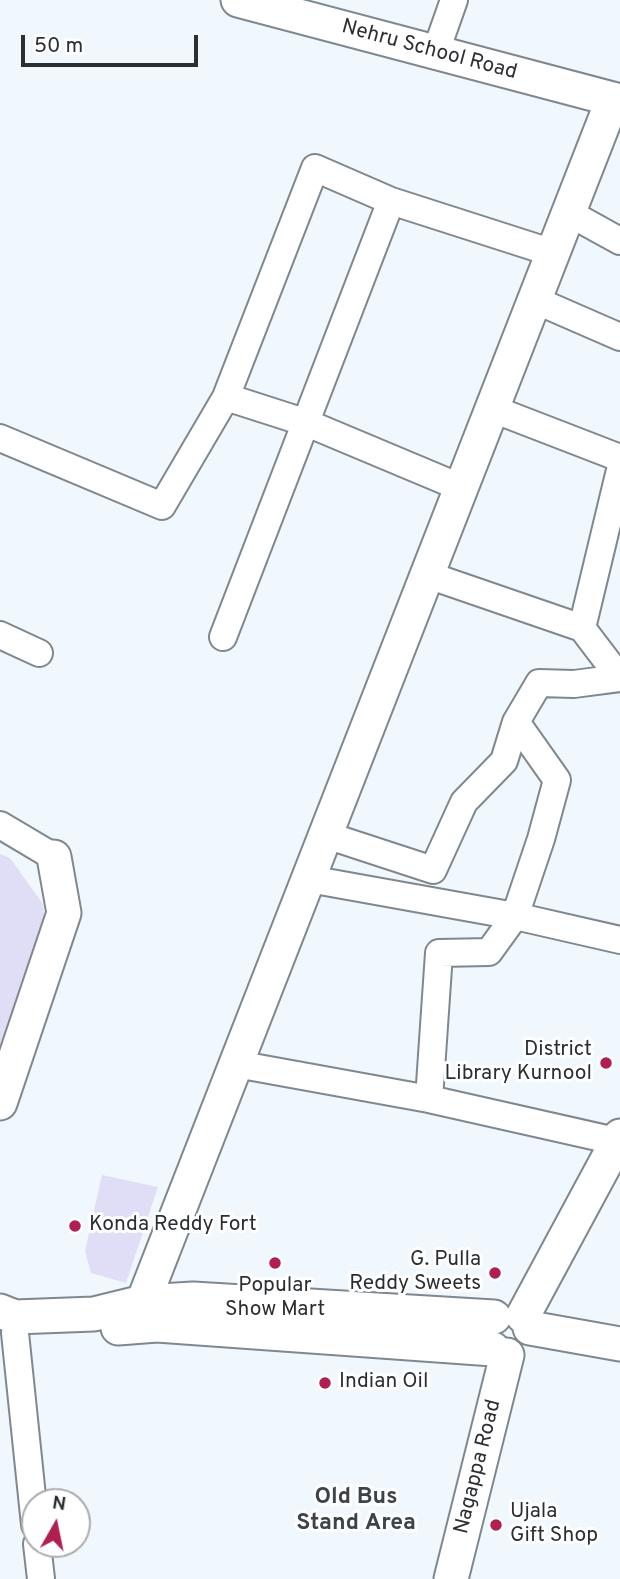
<!DOCTYPE html>
<style>
body{margin:0}
#map{position:relative;width:620px;height:1579px;overflow:hidden;background:#f0f8fe;font-family:Overpass,sans-serif}
canvas{display:block}
.north{position:absolute;left:21px;top:1488px;width:70px;height:70px;box-sizing:border-box;background:#fff;border:2px solid #abacad;border-radius:50%;rotate:9deg;font-size:19px;font-weight:700;line-height:28px;text-align:center;color:#2c2f32}
.north::after{content:'';display:block;margin:auto;width:24px;height:32px;background:#af1f52;clip-path:polygon(50% 0,100% 100%,50% 72%,0 100%)}
.scale{position:absolute;left:21px;top:35px;width:177px;height:32px;box-sizing:border-box;border:4px solid #2c2f32;border-top:0;padding-left:9px;font-size:21px;line-height:24px;white-space:nowrap;color:#2c2f32;-webkit-text-stroke:5px #fff;paint-order:stroke}
</style>
<div id="map">
<canvas width="620" height="1579"></canvas>
<div class="north">N</div>
<div class="scale">50 m</div>
</div>
<script>
const ctx = document.querySelector('canvas').getContext('2d');
ctx.lineJoin = 'round';
function fillPath(path, color) { ctx.fillStyle = color; ctx.fill(path, 'evenodd'); }
const poly = rows => new Path2D(rows.map(r => 'M' + r).join(''));
function stroke(path, color, width, dash) { ctx.strokeStyle = color; ctx.lineWidth = width; ctx.lineCap = dash ? 'butt' : 'round'; ctx.setLineDash(dash || []); ctx.stroke(path); }
function label(font, color, halo, rows, align = 'center') {
  ctx.font = font + ' Overpass,sans-serif'; ctx.lineWidth = 6; ctx.setLineDash([]); ctx.textBaseline = 'middle'; ctx.strokeStyle = halo; ctx.fillStyle = color; for (const [text, x, y, turn = 0] of rows) {
    ctx.save(); ctx.translate(x, y); ctx.rotate((+turn || 0) * Math.PI / 180); ctx.textAlign = isNaN(turn) ? turn : align; if (halo) ctx.strokeText(text, 0, 0); ctx.fillText(text, 0, 0); ctx.restore();
  }
}
const green = poly([
 [0,854,10,858,43,904,45,927,0,1045],
 [102,1175,158,1187,126,1283,91,1273,85,1251]
]);
const minor = poly([
 [435,54,454,0],
 [569,213,620,241],
 [535,300,620,337],
 [226,397,307,423,462,488],
 [493,409,620,458],
 [0,438,162,506,226,397,315,168,391,201,553,253],
 [620,470,582,628,620,678],
 [428,575,582,628],
 [0,635,39,653],
 [223,637,391,201],
 [0,825,54,857],
 [326,835,433,870,464,802,504,761,516,722,539,683,574,684,620,678],
 [309,879,515,916,620,940],
 [236,1064,429,1099,439,953,489,952,515,916,541,839,557,780,516,722],
 [429,1099,620,1142],
 [15,1333,35,1525],
 [37,1544,41,1579]
]);
const tertiary = poly([
 [238,0,620,101],
 [0,1103,64,913,54,857],
 [0,1311,15,1317,94,1314,143,1302,193,1299,494,1317],
 [523,1316,620,1136],
 [140,1326,143,1302,613,99],
 [118,1328,157,1325,493,1349],
 [530,1328,620,1344],
 [451,1579,507,1355]
]);
const markers = [
 [606,1063,7,"#af1f52"],
 [75,1226,7,"#af1f52"],
 [275,1263,7,"#af1f52"],
 [495,1273,7,"#af1f52"],
 [325,1383,7,"#af1f52"],
 [496,1525,7,"#af1f52"]
];
const streetNames = [
 ["Nehru School Road",429,51,15],
 ["Nagappa Road",479,1467,-76]
];
const poiNames = [
 ["District",592,1051,"right"],
 ["Library Kurnool",592,1075,"right"],
 ["Konda Reddy Fort",89,1226],
 ["G. Pulla",481,1261,"right"],
 ["Reddy Sweets",481,1285,"right"],
 ["Popular",275,1287,"center"],
 ["Show Mart",275,1311,"center"],
 ["Indian Oil",339,1383],
 ["Ujala",510,1513],
 ["Gift Shop",510,1537]
];
const neighbourhoodNames = [
 ["Old Bus",356,1498],
 ["Stand Area",356,1524]
];
fillPath(green, '#e0def6');
stroke(minor, '#7f888e', 30);
stroke(tertiary, '#7f888e', 37);
stroke(minor, '#fff', 26);
stroke(tertiary, '#fff', 33);
for (const [x, y, r, color] of markers) { const dot = new Path2D(); dot.arc(x, y, r, 0, 2 * Math.PI); ctx.fillStyle = color; ctx.fill(dot); stroke(dot, '#fff', 2.5); }
label('21px', '#2c2f32', '#fff', streetNames);
label('21px', '#2c2f32', '#fff', poiNames, 'left');
label('bold 23px', '#3c4449', '#fff', neighbourhoodNames);
</script>
